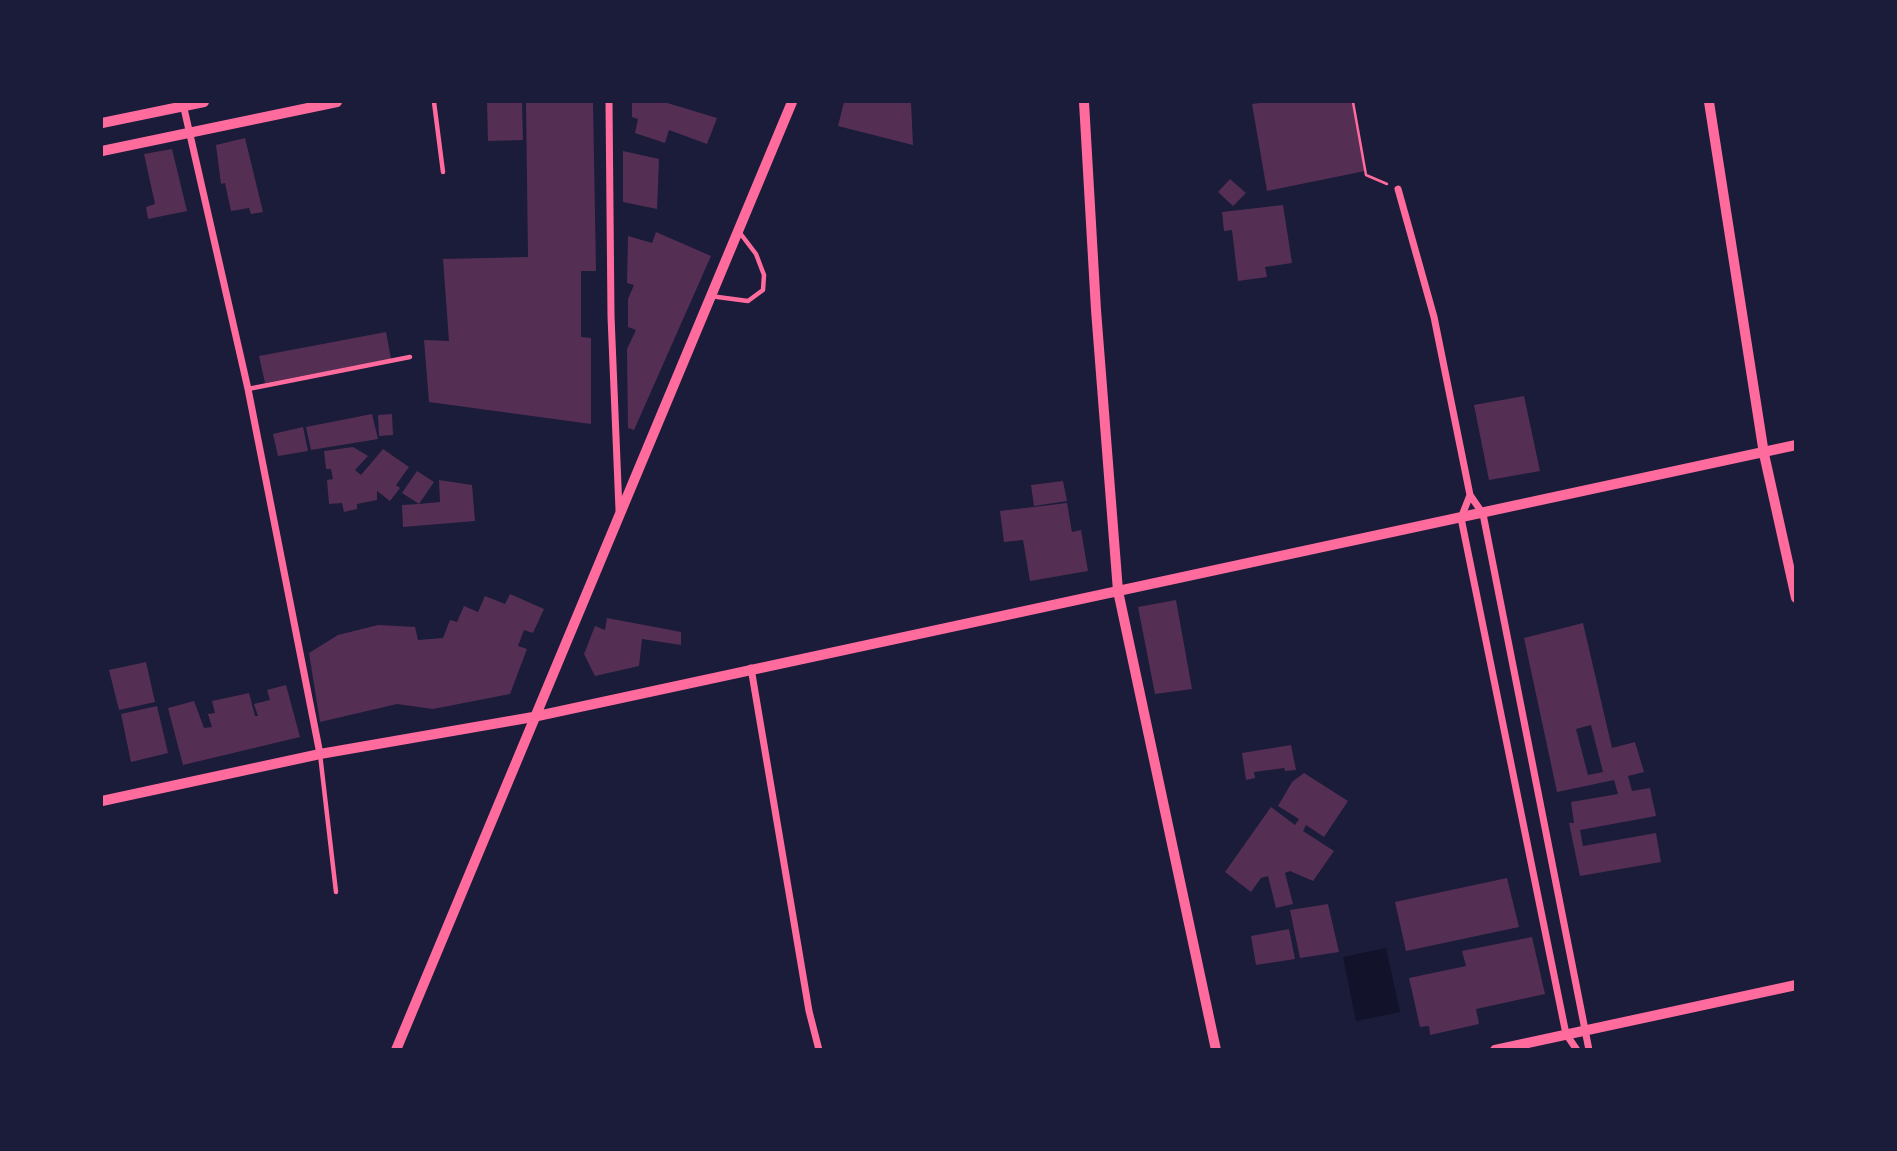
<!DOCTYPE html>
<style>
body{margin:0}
#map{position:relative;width:1897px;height:1151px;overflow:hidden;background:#1b1b3a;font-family:Montserrat,sans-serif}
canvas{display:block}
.frame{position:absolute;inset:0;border:103px solid #1b1b3a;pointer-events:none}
</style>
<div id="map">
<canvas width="1897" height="1151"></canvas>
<div class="frame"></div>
</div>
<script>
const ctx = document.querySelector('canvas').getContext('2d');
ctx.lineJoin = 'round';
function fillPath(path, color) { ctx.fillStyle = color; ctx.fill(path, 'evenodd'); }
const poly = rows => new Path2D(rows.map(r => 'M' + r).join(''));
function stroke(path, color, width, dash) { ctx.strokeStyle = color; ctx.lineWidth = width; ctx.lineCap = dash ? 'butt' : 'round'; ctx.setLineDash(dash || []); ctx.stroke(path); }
const water = poly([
 [1386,948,1400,1012,1356,1021,1343,957]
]);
const building = poly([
 [487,102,522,102,523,140,488,141],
 [526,102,593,102,596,271,581,271,581,337,591,338,591,424,429,402,424,340,449,341,443,259,528,257],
 [632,102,664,102,717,118,707,144,669,130,665,143,635,133,638,119,632,117],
 [844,102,911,102,913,145,838,126],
 [1267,102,1353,102,1365,171,1267,191,1252,104],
 [245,138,263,212,251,214,249,208,231,211,225,183,221,184,216,145],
 [172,149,187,211,148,219,146,207,155,204,144,154],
 [623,151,659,159,657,209,623,202],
 [1230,179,1246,193,1233,206,1218,192],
 [1283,205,1292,263,1265,267,1267,277,1238,281,1232,230,1224,231,1222,212],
 [656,232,711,256,634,430,628,428,627,349,636,330,628,327,628,299,634,285,627,283,628,236,652,243],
 [386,332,391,359,265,383,259,356],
 [1524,396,1540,471,1489,480,1474,405],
 [372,414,378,439,311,450,306,427],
 [392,414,393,435,379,436,378,415],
 [303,427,308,451,278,456,273,434],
 [353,447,368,456,355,470,361,475,383,449,409,467,396,485,400,488,390,501,377,491,377,500,357,504,357,509,344,512,342,503,329,504,327,480,333,479,331,469,326,469,324,451],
 [417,471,434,482,419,504,440,502,439,480,472,485,475,521,403,527,402,505,419,504,402,493],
 [1063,481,1067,501,1034,506,1031,485],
 [1067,503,1072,532,1081,530,1088,571,1030,581,1023,540,1004,542,1000,511],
 [510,594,544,609,533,633,524,630,518,646,527,649,510,694,433,709,397,704,320,722,309,653,338,635,378,625,415,627,418,640,443,638,450,620,457,622,464,606,478,612,485,596,505,604],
 [1176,600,1192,689,1155,694,1138,607],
 [607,618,681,632,681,645,642,639,639,666,595,676,584,654,595,626,605,630],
 [1583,623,1612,748,1635,742,1644,772,1628,776,1632,791,1650,788,1656,816,1580,830,1583,846,1656,833,1661,862,1580,876,1569,823,1574,823,1571,802,1618,794,1614,780,1557,792,1524,638],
 [1591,725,1603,772,1588,775,1576,729],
 [146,662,155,702,119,710,109,670],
 [286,685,300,737,183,765,168,708,194,701,204,728,212,727,208,714,215,713,212,701,249,693,255,716,258,716,254,704,270,700,267,690],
 [157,706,168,753,131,762,121,714],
 [1291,745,1296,770,1285,771,1284,768,1254,772,1255,778,1246,780,1242,753],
 [1304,773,1348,801,1324,837,1306,825,1303,831,1334,851,1313,881,1290,871,1285,873,1293,904,1276,908,1268,876,1261,878,1251,892,1225,872,1271,807,1295,825,1299,819,1278,806,1292,782],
 [1507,878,1519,927,1406,951,1395,902],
 [1328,904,1339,952,1300,958,1290,910],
 [1289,929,1295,959,1256,965,1251,936],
 [1532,937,1545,994,1476,1009,1479,1024,1430,1035,1429,1026,1420,1027,1409,978,1466,966,1462,951]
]);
const path = poly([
 [1353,102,1366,175,1387,184]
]);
const service = poly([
 [434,102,443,172],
 [710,296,748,301,763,290,764,275,756,254,740,233],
 [248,389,410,357],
 [320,754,336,892]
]);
const minor = poly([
 [609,102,611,316,619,510],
 [183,104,248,389,320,754],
 [1398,189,1434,317,1470,495,1483,514,1589,1050],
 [1470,495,1461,518,1566,1034,1577,1050],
 [751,668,809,1011,819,1050]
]);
const tertiary = poly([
 [1709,102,1764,454],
 [102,123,204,102],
 [102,151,337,102],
 [1495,1050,1796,985]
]);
const secondary = poly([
 [1084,102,1096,310,1118,591,1216,1050],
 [1764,454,1796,598],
 [102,801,320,754,533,717,1796,445],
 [396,1050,792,102]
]);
fillPath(water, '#12122b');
fillPath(building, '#542f53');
stroke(path, '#ff6b9d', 2.5);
stroke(service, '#ff6b9d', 4.5);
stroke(minor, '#ff6b9d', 7);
stroke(tertiary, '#ff6b9d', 10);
stroke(secondary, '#ff6b9d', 10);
</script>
